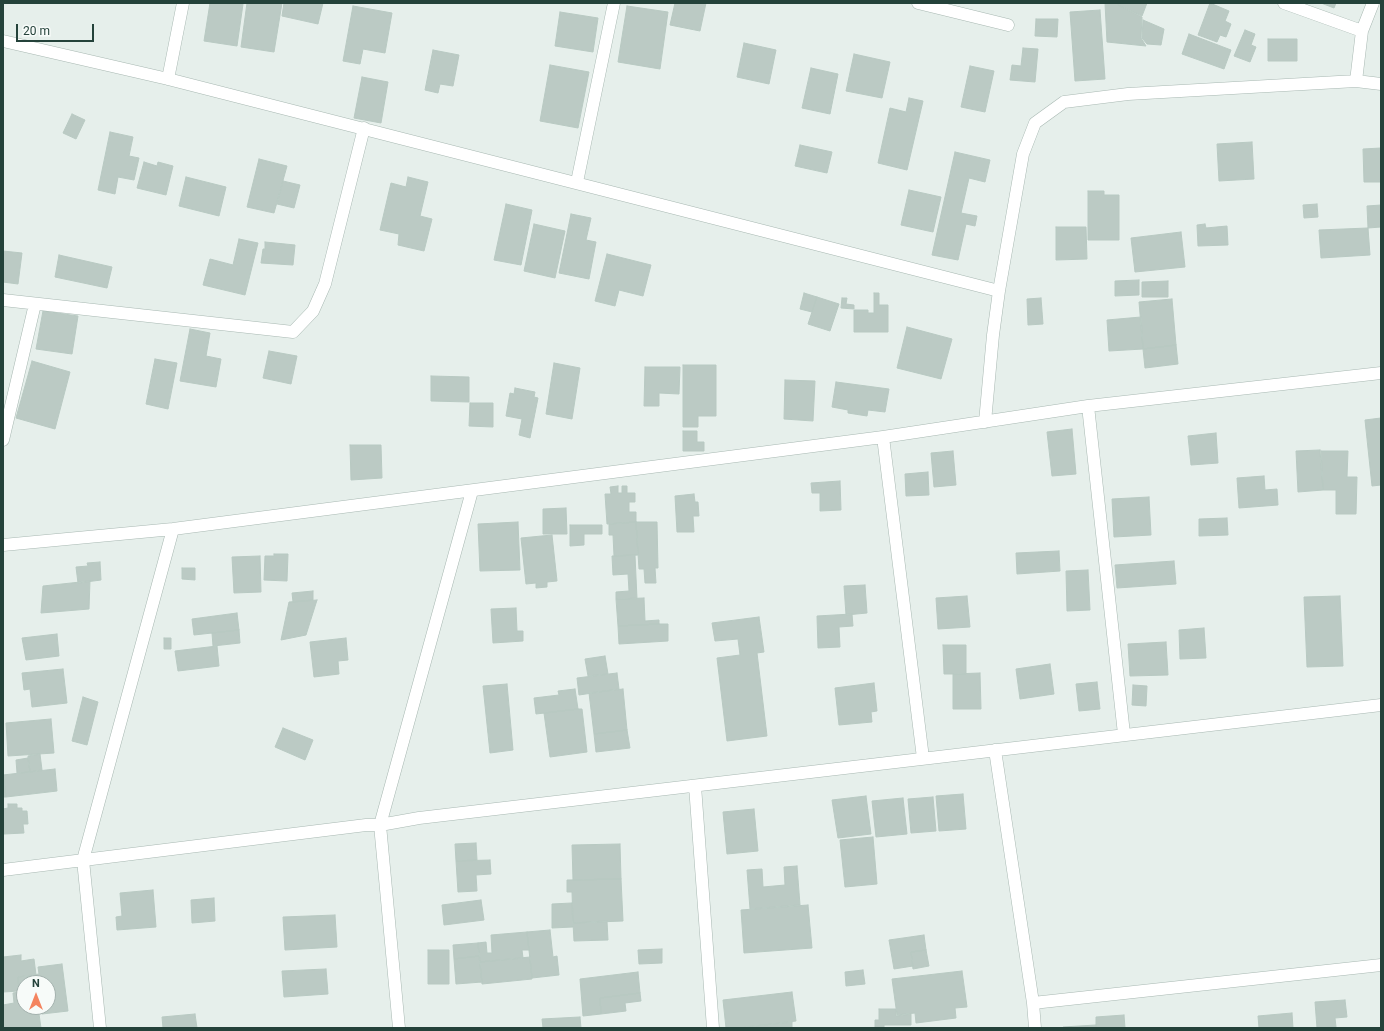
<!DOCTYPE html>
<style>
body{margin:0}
#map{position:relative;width:1384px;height:1031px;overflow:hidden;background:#e6efeb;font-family:Roboto,sans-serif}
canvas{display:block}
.frame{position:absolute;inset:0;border:4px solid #24423a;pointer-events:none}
.north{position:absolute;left:16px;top:975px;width:40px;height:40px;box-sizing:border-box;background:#f7fbf9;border:1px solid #a3b1ad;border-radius:50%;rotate:0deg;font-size:11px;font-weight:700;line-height:16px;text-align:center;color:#24423a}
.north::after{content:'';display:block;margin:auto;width:14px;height:18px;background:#f4845f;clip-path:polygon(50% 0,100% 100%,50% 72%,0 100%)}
.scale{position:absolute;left:16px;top:24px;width:78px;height:18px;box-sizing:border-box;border:2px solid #24423a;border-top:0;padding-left:5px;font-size:12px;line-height:14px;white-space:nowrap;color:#24423a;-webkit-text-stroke:3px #f7fbf9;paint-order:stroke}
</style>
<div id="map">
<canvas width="1384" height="1031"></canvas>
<div class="frame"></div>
<div class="north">N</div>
<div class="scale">20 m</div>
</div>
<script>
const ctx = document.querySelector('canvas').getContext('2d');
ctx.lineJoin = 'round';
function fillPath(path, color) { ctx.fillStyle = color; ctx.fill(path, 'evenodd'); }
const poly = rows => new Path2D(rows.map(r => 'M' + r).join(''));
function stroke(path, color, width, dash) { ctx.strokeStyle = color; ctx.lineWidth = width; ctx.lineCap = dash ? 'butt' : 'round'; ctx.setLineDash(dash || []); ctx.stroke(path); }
const building = poly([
 [210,3,243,4,237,46,204,41,210,3],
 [247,3,282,3,274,52,241,47,247,3],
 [284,3,323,3,318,24,282,16,284,3],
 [675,3,706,3,700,31,670,25,675,3],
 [1105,3,1118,3,1118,5,1142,17,1141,38,1146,46,1107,42,1105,3],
 [1118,3,1147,3,1142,16,1118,5,1118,3],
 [1210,3,1229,11,1225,21,1231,24,1226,37,1220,35,1217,42,1198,35,1210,3],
 [1321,3,1336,3,1334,8,1321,3],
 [353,6,392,13,385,53,363,49,360,64,343,61,353,6],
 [627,6,668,12,660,69,618,62,627,6],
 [1100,10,1105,79,1075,81,1070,12,1100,10],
 [560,12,598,18,593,52,555,46,560,12],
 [1036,19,1058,19,1057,37,1035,36,1036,19],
 [1143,20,1164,29,1161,45,1147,44,1142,38,1143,20],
 [1245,30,1255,34,1251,45,1256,47,1250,62,1234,56,1245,30],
 [1189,34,1231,50,1224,69,1182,54,1189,34],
 [1268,39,1297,39,1297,61,1268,61,1268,39],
 [744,43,776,50,769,84,737,77,744,43],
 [1023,48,1038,49,1035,82,1010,80,1012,65,1021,66,1023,48],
 [433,50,459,55,453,86,440,84,438,93,425,90,433,50],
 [854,54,890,62,882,98,846,91,854,54],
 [550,65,589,72,578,128,540,121,550,65],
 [970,66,994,71,985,112,961,107,970,66],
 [811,68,838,74,830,114,802,108,811,68],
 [362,77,388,82,381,123,354,118,362,77],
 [909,98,923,101,907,170,878,163,890,108,906,112,909,98],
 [72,114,85,120,76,139,63,133,72,114],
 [110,132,133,137,129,156,139,158,134,180,118,177,115,194,98,190,110,132],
 [1252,142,1254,179,1219,181,1217,144,1252,142],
 [800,145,832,152,827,173,795,166,800,145],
 [1381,148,1381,182,1364,182,1363,149,1381,148],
 [955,152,990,160,985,182,969,178,961,213,977,216,975,226,966,224,958,260,932,255,955,152],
 [259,159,287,166,274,213,247,207,259,159],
 [144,162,157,166,158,162,173,166,166,195,137,188,144,162],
 [186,177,226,187,219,216,179,206,186,177],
 [408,177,428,182,420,216,432,219,424,251,398,245,399,234,380,230,391,183,406,187,408,177],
 [283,181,300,185,294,208,277,204,283,181],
 [909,190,941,197,933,232,901,225,909,190],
 [1088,191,1104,191,1104,195,1119,195,1119,240,1088,240,1088,191],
 [506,204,532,210,521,265,494,260,506,204],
 [1317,204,1318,217,1304,218,1303,205,1317,204],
 [1381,205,1381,227,1368,228,1367,206,1381,205],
 [571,214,591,218,586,240,596,242,589,279,559,273,571,214],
 [534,224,565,231,555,278,524,271,534,224],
 [1205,224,1206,228,1227,226,1228,245,1198,246,1197,225,1205,224],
 [1056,227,1086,227,1087,259,1056,260,1056,227],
 [1368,228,1370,255,1321,258,1319,230,1368,228],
 [1181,232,1185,267,1135,272,1131,238,1181,232],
 [239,239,258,243,245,295,203,285,210,259,233,265,239,239],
 [265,242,295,245,293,265,261,263,263,249,265,249,265,242],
 [3,251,22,253,18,284,3,282,3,251],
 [607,254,651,265,643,296,619,290,615,306,595,301,607,254],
 [59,255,112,267,107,288,55,277,59,255],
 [1139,280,1139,295,1115,296,1115,281,1139,280],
 [1168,281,1168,297,1142,297,1142,282,1168,281],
 [804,293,817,297,812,312,800,309,804,293],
 [874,293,879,293,879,305,888,305,888,332,854,332,854,310,868,310,868,313,874,313,874,293],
 [817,297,839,304,830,331,808,324,817,297],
 [842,298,847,298,846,304,854,305,854,309,841,308,842,298],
 [1041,298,1043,324,1028,325,1027,299,1041,298],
 [1172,299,1176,345,1143,349,1139,302,1172,299],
 [43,311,78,316,72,354,36,349,43,311],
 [1141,317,1143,349,1109,351,1107,320,1141,317],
 [907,327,952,339,941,379,897,368,907,327],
 [190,329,210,333,206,356,221,359,216,387,180,381,190,329],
 [1176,345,1178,364,1145,368,1143,349,1176,345],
 [269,351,297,356,291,384,263,378,269,351],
 [155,359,177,363,168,409,146,404,155,359],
 [32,361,70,372,55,429,16,418,32,361],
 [554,363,580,368,572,419,546,414,554,363],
 [683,365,716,365,716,416,698,416,698,427,683,427,683,365],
 [645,367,680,367,679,394,659,393,659,406,644,406,645,367],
 [431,376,469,377,469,402,431,401,431,376],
 [785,380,815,381,813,421,784,419,785,380],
 [836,382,889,389,885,412,868,410,867,416,848,413,848,410,832,407,836,382],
 [515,388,535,392,534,397,538,398,530,438,519,435,522,419,506,416,510,393,514,394,515,388],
 [470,403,493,403,493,427,469,426,470,403],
 [1381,418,1381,485,1372,486,1365,420,1381,418],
 [1072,429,1076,474,1052,476,1047,432,1072,429],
 [683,431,697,431,697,442,704,442,704,451,683,451,683,431],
 [1216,433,1218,463,1191,465,1188,436,1216,433],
 [350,445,381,445,382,478,351,480,350,445],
 [1320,450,1323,490,1298,492,1296,451,1320,450],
 [953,451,956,485,934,487,931,453,953,451],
 [1321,451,1348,451,1347,477,1357,477,1356,514,1336,514,1336,490,1323,490,1321,451],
 [928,472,929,495,906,496,905,474,928,472],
 [1264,476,1265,490,1277,489,1278,505,1239,508,1237,478,1264,476],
 [840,481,841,510,820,511,820,493,812,493,811,483,840,481],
 [618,486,618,493,622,493,622,486,627,486,627,493,635,493,635,502,629,502,629,512,636,512,636,522,607,524,605,494,611,494,610,487,618,486],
 [694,494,695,502,698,502,699,516,693,516,694,532,677,532,675,496,694,494],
 [1149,497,1151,535,1114,537,1112,499,1149,497],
 [566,508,567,534,543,534,543,509,566,508],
 [1227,518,1228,535,1199,536,1199,519,1227,518],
 [518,522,520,570,480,571,478,524,518,522],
 [636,522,657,522,658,568,655,568,656,583,645,583,644,569,639,569,636,522],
 [636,522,638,555,614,556,613,535,609,535,609,524,636,522],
 [570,525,602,525,602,534,584,534,584,545,570,546,570,525],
 [552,535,557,581,547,582,547,587,536,588,536,583,526,584,521,538,552,535],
 [1059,551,1060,571,1017,574,1016,553,1059,551],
 [274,554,288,554,287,581,264,580,265,556,274,556,274,554],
 [635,555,637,599,616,599,616,592,629,591,628,574,613,575,612,556,635,555],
 [260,556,261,592,234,593,232,557,260,556],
 [1174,561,1176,584,1117,588,1115,565,1174,561],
 [100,562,101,580,78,583,76,567,88,566,87,563,100,562],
 [182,568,195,568,195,580,182,579,182,568],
 [1088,570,1090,610,1067,611,1066,571,1088,570],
 [90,581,89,609,41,613,43,586,90,581],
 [865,585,867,613,846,615,844,586,865,585],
 [313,591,313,600,293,602,292,593,313,591],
 [967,596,970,627,938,629,936,598,967,596],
 [1340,596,1343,666,1307,667,1304,597,1340,596],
 [644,598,645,621,659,620,659,624,618,626,616,599,644,598],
 [317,600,306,635,281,640,289,602,317,600],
 [516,608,517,631,523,631,523,641,493,643,491,609,516,608],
 [237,613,239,630,194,635,192,619,237,613],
 [852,614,853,626,839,627,840,647,818,648,817,616,852,614],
 [759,617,764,652,757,653,767,736,727,741,717,658,740,655,738,639,715,641,712,623,759,617],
 [659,624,668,624,668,641,619,644,618,626,659,624],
 [1204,628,1206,658,1180,659,1179,630,1204,628],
 [239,630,240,643,213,646,212,633,239,630],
 [57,634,59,656,26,660,22,638,57,634],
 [164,638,171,638,171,649,164,649,164,638],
 [346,638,348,660,338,661,339,674,314,677,310,642,346,638],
 [1166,642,1168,675,1130,676,1128,644,1166,642],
 [943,645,966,645,966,674,944,674,943,645],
 [217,646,219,666,178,671,175,651,217,646],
 [605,656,608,674,588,676,585,659,605,656],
 [1050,664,1054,694,1020,699,1016,669,1050,664],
 [63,669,67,703,32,707,30,689,24,690,22,673,63,669],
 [617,673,619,689,579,695,577,678,617,673],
 [980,673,981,709,953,709,953,674,980,673],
 [1097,682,1100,709,1079,711,1076,684,1097,682],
 [874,683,877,711,871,712,872,722,839,725,835,688,874,683],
 [507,684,513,750,490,753,483,686,507,684],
 [1133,685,1147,686,1146,706,1132,705,1133,685],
 [575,689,578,709,536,714,534,698,559,695,558,691,575,689],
 [623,689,627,730,594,734,589,693,623,689],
 [83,697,98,702,87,745,72,741,83,697],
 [578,709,582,709,587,752,550,757,544,713,578,709],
 [51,719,54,753,8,756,6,723,51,719],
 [283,728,313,740,305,760,275,747,283,728],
 [627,730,630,748,596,752,594,734,627,730],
 [40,754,42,770,30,772,28,756,40,754],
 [28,758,30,772,17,773,16,760,28,758],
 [55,769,57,791,6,797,3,775,55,769],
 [3,775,6,797,3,797,3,775],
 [963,794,966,829,939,831,936,796,963,794],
 [866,796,871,834,838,838,832,800,866,796],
 [933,797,936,831,911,833,908,799,933,797],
 [903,798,907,834,876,837,872,801,903,798],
 [8,804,17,804,17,808,22,808,22,811,27,811,28,824,23,824,24,833,4,834,3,809,8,808,8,804],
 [754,809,758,851,727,854,723,812,754,809],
 [873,837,877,884,845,887,840,840,873,837],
 [476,843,477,860,456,861,455,844,476,843],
 [620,844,621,879,573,880,572,845,620,844],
 [490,860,491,874,476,875,477,891,458,892,456,861,490,860],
 [797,866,800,905,750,909,747,870,762,869,763,887,785,885,784,867,797,866],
 [621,879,623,921,573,923,572,892,567,892,567,880,621,879],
 [153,890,156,927,117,930,116,917,122,916,120,893,153,890],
 [214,898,215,921,192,923,191,900,214,898],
 [481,900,484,920,444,925,442,905,481,900],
 [572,903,573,927,552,928,552,904,572,903],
 [808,905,812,948,744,953,741,910,808,905],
 [335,915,337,947,285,950,283,917,335,915],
 [607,921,608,940,574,941,573,923,607,921],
 [550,930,553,957,557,956,559,975,532,978,527,932,550,930],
 [527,932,529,950,522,950,523,958,480,962,478,943,486,942,487,953,492,953,491,935,527,932],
 [924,935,926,950,911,952,913,966,894,969,889,940,924,935],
 [478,943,479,956,454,959,453,945,478,943],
 [662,949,662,963,639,964,638,950,662,949],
 [428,950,449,950,449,984,428,984,428,950],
 [926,950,929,966,913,969,911,952,926,950],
 [21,955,21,961,34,959,36,975,18,977,19,991,3,992,3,957,21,955],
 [479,956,482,982,456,984,454,959,479,956],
 [530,957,532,979,482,984,480,962,530,957],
 [62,964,68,1011,42,1014,41,1007,48,1007,48,983,24,983,24,990,19,991,18,977,39,974,38,967,62,964],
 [326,969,328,994,284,997,282,971,326,969],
 [863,970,865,984,846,986,845,972,863,970],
 [962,971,967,1007,955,1008,956,1018,916,1023,915,1013,897,1015,892,979,962,971],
 [638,972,640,993,600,998,601,1014,583,1016,580,979,638,972],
 [24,991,24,1007,38,1007,41,1028,3,1028,3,1005,14,1003,13,993,24,991],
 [792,992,796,1021,740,1028,726,1028,723,1000,792,992],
 [640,993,641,1001,625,1003,626,1011,601,1014,600,998,640,993],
 [1345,1000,1347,1017,1335,1018,1336,1027,1317,1028,1315,1002,1345,1000],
 [879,1009,896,1009,896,1016,911,1014,911,1025,884,1025,884,1028,875,1028,875,1020,879,1020,879,1009],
 [1292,1013,1293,1028,1259,1028,1258,1016,1292,1013],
 [195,1014,197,1028,163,1028,162,1017,195,1014],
 [1124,1015,1125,1028,1096,1028,1096,1017,1124,1015],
 [580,1017,581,1028,543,1028,542,1019,580,1017],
 [792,1022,792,1028,745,1028,745,1027,792,1022],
 [1096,1025,1096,1028,1064,1028,1063,1027,1096,1025]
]);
const minor = poly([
 [918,3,1008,25],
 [1284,3,1362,31,1356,81,1381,84],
 [1362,31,1373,3],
 [3,41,168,79,999,291],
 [168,79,183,3],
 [577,182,614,3],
 [3,300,293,332,313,311,325,284,364,128],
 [1088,406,1124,734],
 [985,422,993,335,999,291,1023,154,1035,123,1064,102,1128,94,1356,81],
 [883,437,923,758],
 [3,440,35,304],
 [3,545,173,529,883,437,1088,406,1381,373],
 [995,750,1033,1003,1035,1028],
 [695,786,713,1028],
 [3,870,366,825,380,825,419,818,1381,705],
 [1033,1003,1381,965],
 [100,1028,83,860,173,529],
 [399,1028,380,825,472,491]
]);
fillPath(building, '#bbcac4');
stroke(building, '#b8c9c2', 1);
stroke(minor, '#a8b8b2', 13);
stroke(minor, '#fff', 12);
</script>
